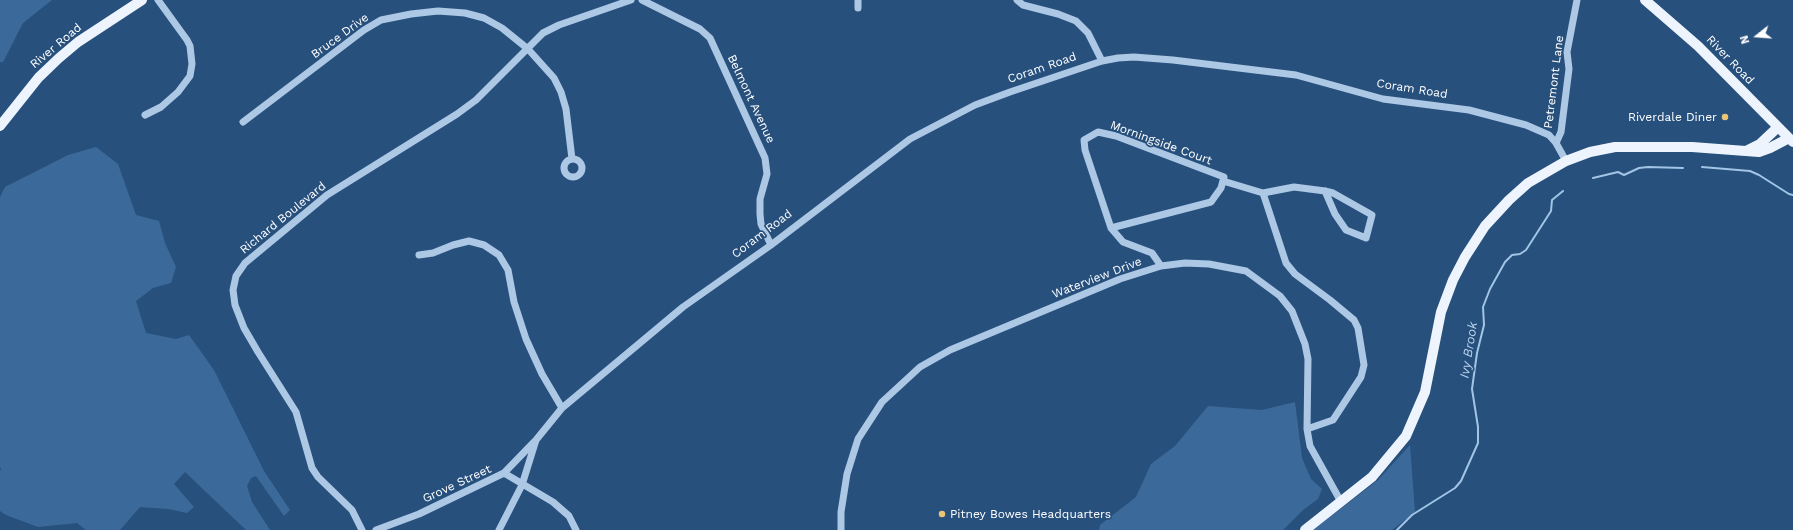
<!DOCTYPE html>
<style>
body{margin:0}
#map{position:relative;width:1793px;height:530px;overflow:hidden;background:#27507d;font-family:"Work Sans",sans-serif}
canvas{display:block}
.north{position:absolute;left:1737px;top:16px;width:40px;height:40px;-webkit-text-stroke:3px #27507d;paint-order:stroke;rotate:253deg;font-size:11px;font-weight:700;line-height:16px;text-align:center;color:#fff}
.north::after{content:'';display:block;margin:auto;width:14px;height:18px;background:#fff;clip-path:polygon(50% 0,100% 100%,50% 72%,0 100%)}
</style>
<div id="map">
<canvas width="1793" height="530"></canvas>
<div class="north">N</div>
</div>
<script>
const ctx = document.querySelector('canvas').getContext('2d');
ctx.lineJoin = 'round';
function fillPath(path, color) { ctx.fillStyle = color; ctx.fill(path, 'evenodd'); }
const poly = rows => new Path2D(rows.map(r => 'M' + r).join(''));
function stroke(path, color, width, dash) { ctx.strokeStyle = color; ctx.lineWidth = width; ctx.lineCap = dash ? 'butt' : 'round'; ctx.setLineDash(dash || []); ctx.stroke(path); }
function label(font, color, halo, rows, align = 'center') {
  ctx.font = font + ' "Work Sans",sans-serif'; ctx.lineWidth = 3.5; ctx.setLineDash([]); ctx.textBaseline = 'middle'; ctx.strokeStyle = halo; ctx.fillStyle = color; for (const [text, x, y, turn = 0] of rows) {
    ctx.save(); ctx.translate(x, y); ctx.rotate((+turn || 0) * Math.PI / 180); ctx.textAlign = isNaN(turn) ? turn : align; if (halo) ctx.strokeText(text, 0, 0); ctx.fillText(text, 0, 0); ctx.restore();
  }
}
const green = poly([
 [0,0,52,0,23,23,3,62,0,62],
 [96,147,118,164,136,215,159,221,165,243,176,267,171,283,153,288,136,301,146,333,176,339,189,335,214,370,264,471,290,510,284,516,256,476,251,478,247,486,252,502,270,530,246,530,185,472,174,484,194,507,187,513,168,509,140,507,120,530,86,530,77,523,38,527,6,515,0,511,0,471,1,469,0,467,0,197,5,187,68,155],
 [1295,402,1302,458,1311,479,1322,489,1318,499,1303,510,1283,530,1099,530,1100,525,1136,497,1151,464,1175,446,1208,406,1262,410],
 [1410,445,1415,512,1392,530,1313,530,1378,480]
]);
const stream = poly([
 [1702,167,1750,171,1759,175,1789,194,1793,195],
 [1593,178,1618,172,1624,175,1639,168,1648,167,1683,168],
 [1397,530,1412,515,1455,488,1461,481,1478,443,1478,427,1472,389,1477,353,1484,325,1483,307,1490,289,1505,262,1512,255,1520,254,1526,250,1551,211,1552,200,1563,191]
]);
const minor = poly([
 [642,0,700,29,710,38,765,158,767,174,760,199,760,214,761,224,771,245],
 [1017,0,1023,5,1058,14,1076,21,1088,33,1102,61],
 [858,8,858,0],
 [145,115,161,107,178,92,190,76,192,64,190,46,187,40,158,0],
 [243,122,364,30,381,20,411,14,438,11,465,13,484,18,502,28,528,49,554,78,561,92,566,109,572,159],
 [1556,143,1561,132,1569,69,1567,52,1577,0],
 '564 168a9 9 0 1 1 18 0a9 9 0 1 1-18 0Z',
 [1223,181,1263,193,1294,187,1325,191],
 [1325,191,1333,193,1372,215,1366,238,1346,230,1335,214,1325,191],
 [1263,193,1286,263,1295,274,1330,300,1354,320,1358,328,1364,365,1361,377,1333,420,1307,429],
 [1111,228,1211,202,1221,188,1224,177,1116,136,1098,132,1084,140,1085,150,1111,228,1123,242,1152,253,1161,266],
 [419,255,433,253,453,245,469,241,484,245,499,255,508,270,514,302,526,339,542,374,562,408],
 [504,473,553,502,569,516,576,530],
 [362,530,352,510,318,477,312,468,296,412,258,352,244,328,235,305,233,290,236,276,245,263,327,195,457,114,476,100,543,33,559,25,631,0],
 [376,530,419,514,504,473,534,442],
 [499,530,522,485,536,440,562,408,683,307,771,245,910,139,975,105,1010,92,1102,61,1118,58,1134,57,1173,60,1296,75,1383,99,1469,110,1526,125,1549,135,1556,143,1566,161],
 [841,530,841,512,847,474,858,439,882,402,920,367,950,350,1120,279,1161,266,1185,263,1209,264,1246,271,1280,296,1292,311,1305,344,1308,359,1307,429,1310,446,1340,500]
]);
const major = poly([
 [1645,0,1698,46,1793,142],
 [0,126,39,77,59,58,78,42,142,0],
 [1746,151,1760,144,1778,127],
 [1305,530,1372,477,1406,436,1425,392,1441,312,1453,280,1465,257,1485,226,1509,200,1528,183,1566,161,1590,152,1615,147,1692,147,1759,152,1770,148,1789,138]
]);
const markers = [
 [1725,117,4,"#ecc573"],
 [942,514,4,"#ecc573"]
];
const streetNames = [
 ["Bruce Drive",340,36,-36],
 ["River Road",56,46,-40],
 ["River Road",1730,60,46],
 ["Coram Road",1042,68,-19],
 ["Petremont Lane",1554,82,-83],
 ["Coram Road",1412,89,9],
 ["Belmont Avenue",751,99,65],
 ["Morningside Court",1161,143,20],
 ["Richard Boulevard",283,218,-39],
 ["Coram Road",762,234,-37],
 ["Waterview Drive",1097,278,-21],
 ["Grove Street",457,484,-25]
];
const poiNames = [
 ["Riverdale Diner",1717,117],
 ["Pitney Bowes Headquarters",950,514,"left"]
];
const waterNames = [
 ["Ivy Brook",1469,350,-81]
];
fillPath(green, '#3b6a9a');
stroke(stream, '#a2c4e5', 2);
stroke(minor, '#adc8e5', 7);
stroke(major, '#edf4fd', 10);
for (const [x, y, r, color] of markers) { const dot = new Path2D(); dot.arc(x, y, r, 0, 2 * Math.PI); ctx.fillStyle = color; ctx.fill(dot); stroke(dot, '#27507d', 1.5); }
label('12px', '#fff', '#27507d', streetNames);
label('12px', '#fff', '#27507d', poiNames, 'right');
label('italic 13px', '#b8d2ec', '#27507d', waterNames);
</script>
